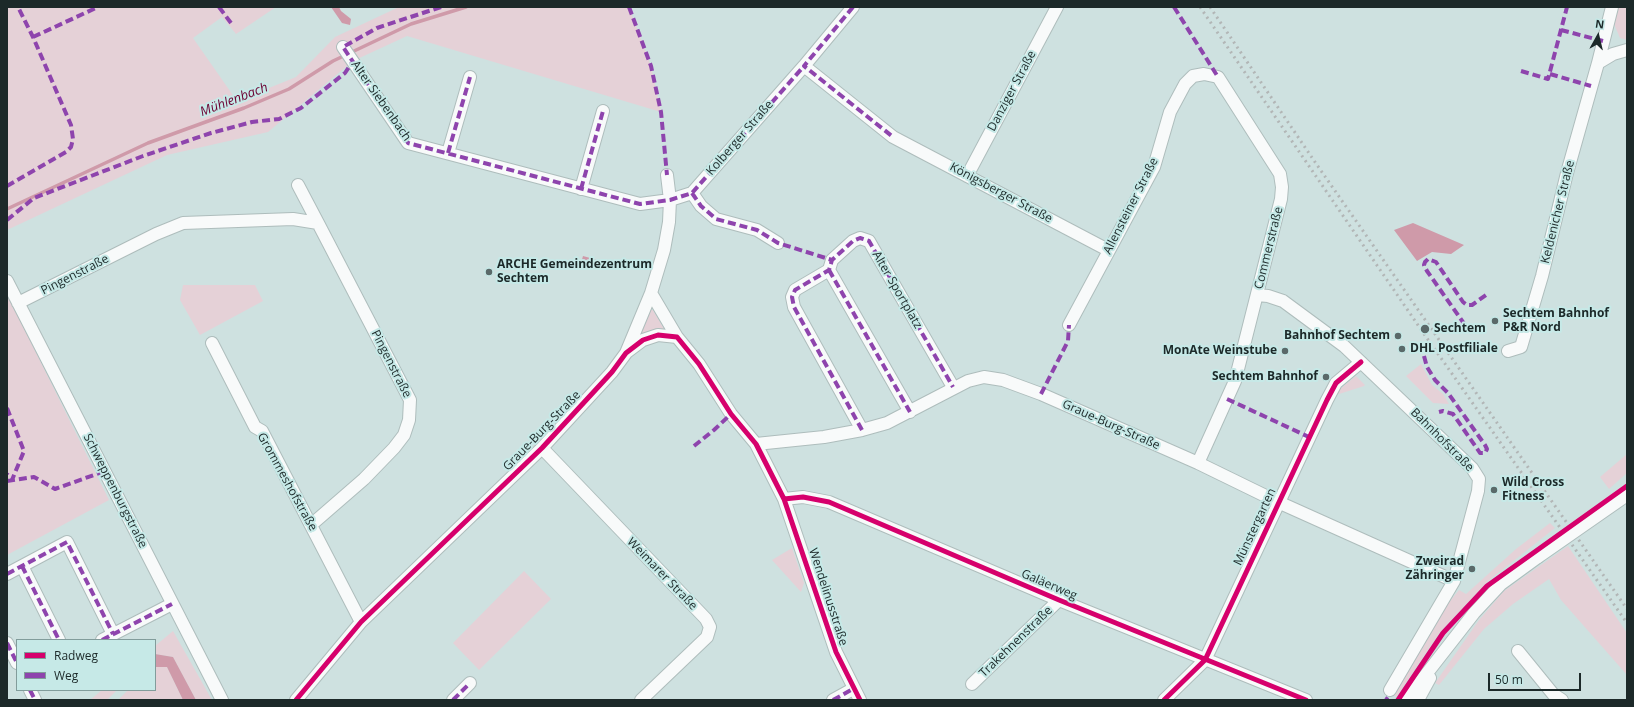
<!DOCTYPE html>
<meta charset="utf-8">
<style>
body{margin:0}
#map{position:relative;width:1634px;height:707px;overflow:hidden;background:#cee1e0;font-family:"Open Sans",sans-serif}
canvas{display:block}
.frame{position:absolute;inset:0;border:8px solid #1c2929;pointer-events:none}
.legend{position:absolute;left:16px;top:639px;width:140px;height:52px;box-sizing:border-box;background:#c6e9e7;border:1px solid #829c9b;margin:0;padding:5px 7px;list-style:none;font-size:12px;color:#1c2929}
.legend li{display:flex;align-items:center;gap:8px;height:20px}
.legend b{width:20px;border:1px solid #829c9b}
.north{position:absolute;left:1578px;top:16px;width:40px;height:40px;-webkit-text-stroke:3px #c6e9e7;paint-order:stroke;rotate:8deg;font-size:11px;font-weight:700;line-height:16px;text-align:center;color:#1c2929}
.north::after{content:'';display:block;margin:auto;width:14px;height:18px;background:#1c2929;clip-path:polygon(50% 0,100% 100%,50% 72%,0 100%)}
.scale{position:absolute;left:1488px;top:673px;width:93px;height:18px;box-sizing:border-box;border:2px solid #1c2929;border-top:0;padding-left:5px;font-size:12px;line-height:14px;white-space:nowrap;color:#1c2929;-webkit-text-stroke:3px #c6e9e7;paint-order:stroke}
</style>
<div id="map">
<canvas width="1634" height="707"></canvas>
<div class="frame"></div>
<ul class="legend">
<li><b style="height:5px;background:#d6006c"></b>Radweg</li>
<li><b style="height:5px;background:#8e44ad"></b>Weg</li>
</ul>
<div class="north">N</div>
<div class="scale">50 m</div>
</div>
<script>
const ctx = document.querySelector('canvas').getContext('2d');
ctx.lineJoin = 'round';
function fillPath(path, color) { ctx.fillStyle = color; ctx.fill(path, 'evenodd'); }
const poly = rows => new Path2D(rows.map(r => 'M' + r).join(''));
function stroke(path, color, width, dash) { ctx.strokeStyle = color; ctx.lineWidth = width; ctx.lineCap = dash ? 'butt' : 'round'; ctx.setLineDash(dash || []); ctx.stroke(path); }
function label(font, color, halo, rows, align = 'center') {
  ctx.font = font + ' "Open Sans",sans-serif'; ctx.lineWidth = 4; ctx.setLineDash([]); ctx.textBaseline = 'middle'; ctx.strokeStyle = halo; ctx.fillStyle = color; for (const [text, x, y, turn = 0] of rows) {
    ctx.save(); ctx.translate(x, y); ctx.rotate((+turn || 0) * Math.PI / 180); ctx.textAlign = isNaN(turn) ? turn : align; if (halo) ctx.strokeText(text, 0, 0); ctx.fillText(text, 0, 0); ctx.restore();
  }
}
const green = poly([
 [7,7,276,7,236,34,222,17,193,38,237,101,296,77,335,37,399,7,629,7,651,66,661,112,407,36,353,61,268,132,167,155,7,230],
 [1618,7,1627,7,1627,40,1620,38,1614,24],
 [183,285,255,285,263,301,200,335,180,300],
 [7,294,109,500,7,555],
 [649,310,653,310,664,329,640,337],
 [1421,364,1432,385,1443,394,1449,404,1433,403,1406,376],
 [1356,376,1365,385,1364,386,1336,395,1341,388],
 [1627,454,1627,473,1609,489,1600,477],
 [1550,523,1555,528,1488,581,1440,632,1397,696,1392,696,1446,606,1459,590,1466,594,1516,549],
 [1568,546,1627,633,1627,675,1561,600,1549,579,1513,604,1484,629,1439,685,1435,683,1479,620,1504,591],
 [792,548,804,583,801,592,772,560],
 [524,571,551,599,479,670,453,643],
 [173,631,212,700,196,700,173,657,155,654,155,646],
 [155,667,167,667,183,700,118,700,128,690,155,690],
 [102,690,117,690,107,700,90,700]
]);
const water = poly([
 [331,7,339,7,341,11,351,19,350,25,342,23],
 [1413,223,1464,245,1451,254,1432,252,1417,261,1394,230],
 [583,256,601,261,599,268,584,267,581,263],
 [155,654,173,657,196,700,183,700,167,667,155,667]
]);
const stream = poly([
 [7,209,148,143,244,108,289,89,333,61,411,24,466,7]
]);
const street = poly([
 [853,7,804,66,893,137,1108,250],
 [343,47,408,143,640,204,670,200,692,193,804,66],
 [1598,63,1612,7],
 [448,153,470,77],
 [967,176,1057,7],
 [298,185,318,223],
 [581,189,603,111],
 [692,193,701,206,716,219,757,230,778,243],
 [829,270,910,412],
 [7,281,222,700],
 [651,293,677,337],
 [1257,295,1268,296,1283,301,1344,346,1472,468,1479,479,1478,491,1454,581,1390,690],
 [18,303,156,234,183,223,293,219,318,223,410,400,409,420,404,435,394,448,364,479,311,525],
 [1069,325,1154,167,1170,112,1185,84,1193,76,1204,74,1218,77,1280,174,1282,187,1281,199,1235,381,1198,463],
 [212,343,255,427,262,431,361,622],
 [1508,351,1521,347,1542,276,1567,173,1598,63,1613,54,1627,50],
 [627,352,643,340,658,335,677,337,699,364,731,414,756,444,784,499,836,652,860,700],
 [862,430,794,307,792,297,795,290,829,270,832,260,853,241,860,238,869,241,953,387],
 [756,444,824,437,862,430,887,423,968,381,984,377,1003,380,1041,394,1198,463,1278,502,1454,581],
 [542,448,706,619,710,627,707,637,641,700],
 [784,499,803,497,829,502,1059,600,1306,700],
 [22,566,59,640],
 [7,574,67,542,113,634],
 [102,640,172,604],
 [7,643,17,663],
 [1518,651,1553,694,1562,700],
 [972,684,1059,600],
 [30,690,35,700],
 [296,700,361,622,542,448,612,372,626,353,651,293,664,250,669,222,670,200,667,175],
 [453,700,470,683],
 [833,700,853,689],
 [1164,700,1205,660,1327,400,1336,383,1361,362],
 [1406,700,1474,613,1501,584,1538,557],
 [1418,700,1430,678]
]);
const rail = poly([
 [1200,7,1422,331,1627,623],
 [1210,7,1317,165,1627,609]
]);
const streetBridge = poly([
 [1538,557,1627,495]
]);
const quiet = poly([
 [219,7,231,23],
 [441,7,377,28,343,47,408,143,640,204,670,200,692,193,804,66],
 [629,7,651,66,661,112,667,175],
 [853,7,804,66,893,137],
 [1174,7,1218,77],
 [1561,30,1603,41],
 [33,37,98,7],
 [1521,71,1548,79,1567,7],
 [1550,74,1591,86],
 [448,153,470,77],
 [7,186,66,152,71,147,73,139,71,125,33,37,18,7],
 [581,189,603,111],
 [692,193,701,206,716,219,757,230,778,243,832,260],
 [7,220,34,198,143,156,211,133,252,122,279,119,301,108,345,73,353,61],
 [829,270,910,412],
 [1465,325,1427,271,1424,265,1425,262,1428,259,1436,262,1463,302,1467,305,1472,305,1486,295],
 [1424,356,1427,367,1435,380,1448,393,1485,445,1487,449,1485,453,1480,453,1478,450,1453,414,1443,411,1439,412],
 [1041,394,1068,341,1069,325],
 [1227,399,1309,437],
 [7,408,24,451,12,480,7,474],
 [862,430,794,307,792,297,795,290,829,270,832,260,853,241,860,238,869,241,953,387],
 [694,446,714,430,731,414],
 [7,481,34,477,55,489,105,471],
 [22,566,59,640],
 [7,574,67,542,113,634],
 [102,640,172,604],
 [7,643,17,663],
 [30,690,35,700],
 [1385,698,1388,700],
 [453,700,470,683],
 [833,700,853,689]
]);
const cycleway = poly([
 [784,499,803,497,829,502,1059,600,1306,700],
 [296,700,361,622,542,448,612,372,626,353,643,340,658,335,677,337,699,364,731,414,756,444,784,499,836,652,860,700],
 [1164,700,1205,660,1327,400,1336,383,1361,362],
 [1398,700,1443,633,1487,586,1627,486]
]);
const markers = [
 [489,272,4,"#5a6969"],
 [1495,321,4,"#5a6969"],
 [1425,329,5,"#5a6969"],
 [1398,336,4,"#5a6969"],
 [1402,349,4,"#5a6969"],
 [1285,351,4,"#5a6969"],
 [1326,377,4,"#5a6969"],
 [1494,490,4,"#5a6969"],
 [1472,569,4,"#5a6969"]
];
const streetNames = [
 ["Danziger Straße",1012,91,-62],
 ["Alter Siebenbach",381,101,55],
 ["Kolberger Straße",740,138,-49],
 ["Königsberger Straße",1001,193,28],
 ["Allensteiner Straße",1131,206,-63],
 ["Keldenicher Straße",1558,212,-76],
 ["Commerstraße",1269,248,-76],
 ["Pingenstraße",75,275,-27],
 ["Alter Sportplatz",897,290,60],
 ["Pingenstraße",391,364,63],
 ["Graue-Burg-Straße",1111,425,24],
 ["Graue-Burg-Straße",542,431,-46],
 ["Bahnhofstraße",1442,440,45],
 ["Grommeshofstraße",287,482,61],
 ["Schweppenburgstraße",115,491,63],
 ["Münstergarten",1255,527,-65],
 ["Weimarer Straße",662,574,46],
 ["Galäerweg",1049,585,23],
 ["Wendelinusstraße",828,597,72],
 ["Trakehnenstraße",1016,642,-44]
];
const poiNames = [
 ["ARCHE Gemeindezentrum",497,265],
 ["Sechtem",497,279],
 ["Sechtem Bahnhof",1503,314],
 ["P&R Nord",1503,328],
 ["Sechtem",1434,329],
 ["Bahnhof Sechtem",1390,336,"right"],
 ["DHL Postfiliale",1410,349],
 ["MonAte Weinstube",1277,351,"right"],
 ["Sechtem Bahnhof",1318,377,"right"],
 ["Wild Cross",1502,483],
 ["Fitness",1502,497],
 ["Zweirad",1464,562,"right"],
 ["Zähringer",1464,576,"right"]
];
const waterNames = [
 ["Mühlenbach",234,100,-21]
];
fillPath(green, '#e5d1d7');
fillPath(water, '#cf9aa9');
stroke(stream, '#cf9aa9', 3.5);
stroke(street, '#aebdbc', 14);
stroke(street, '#f8fafa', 12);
stroke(rail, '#b2b6b6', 3, [2, 4]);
stroke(streetBridge, '#aebdbc', 14, []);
stroke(streetBridge, '#f8fafa', 12);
stroke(quiet, '#8e44ad', 4, [8, 4]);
stroke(cycleway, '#d6006c', 5);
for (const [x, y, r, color] of markers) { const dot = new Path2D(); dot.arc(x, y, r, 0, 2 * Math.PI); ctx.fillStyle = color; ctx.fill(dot); stroke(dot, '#c6e9e7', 1.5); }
label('12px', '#1c2929', '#c6e9e7', streetNames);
label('bold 12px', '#1c2929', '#c6e9e7', poiNames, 'left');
label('italic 13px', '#6d0232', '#c6e9e7', waterNames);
</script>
